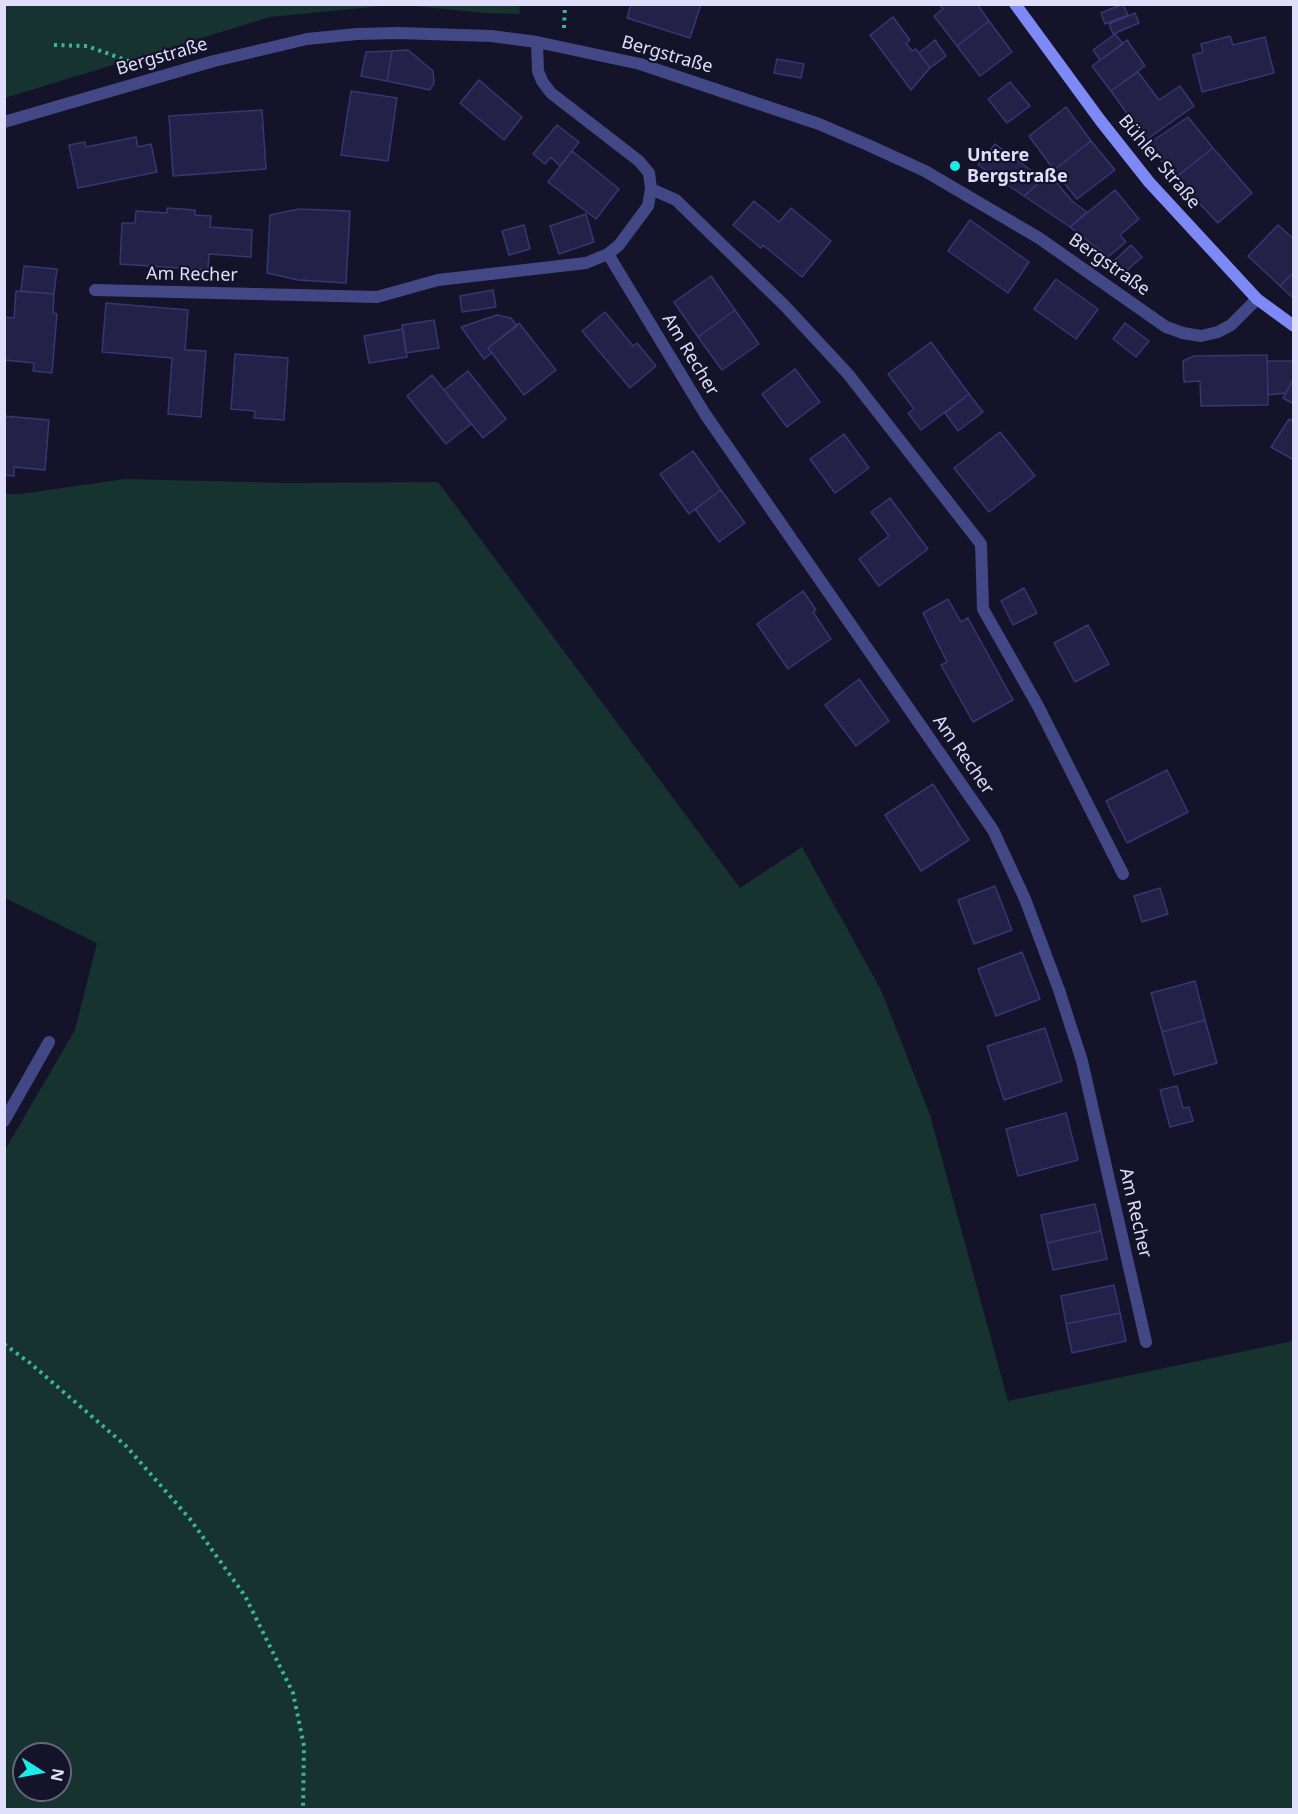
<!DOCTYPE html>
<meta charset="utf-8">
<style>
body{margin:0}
#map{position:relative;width:1298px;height:1814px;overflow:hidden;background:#14132a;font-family:"Noto Sans",sans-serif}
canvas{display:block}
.frame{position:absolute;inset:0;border:6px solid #dfdffc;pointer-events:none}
.north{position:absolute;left:12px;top:1742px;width:60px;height:60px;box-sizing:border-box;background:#14132a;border:2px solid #65657e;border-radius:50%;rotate:101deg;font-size:16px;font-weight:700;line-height:24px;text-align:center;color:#dfdffc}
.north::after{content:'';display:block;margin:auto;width:21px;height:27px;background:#1aede7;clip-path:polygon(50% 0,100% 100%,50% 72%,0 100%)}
</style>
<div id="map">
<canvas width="1298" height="1814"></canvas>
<div class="frame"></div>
<div class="north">N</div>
</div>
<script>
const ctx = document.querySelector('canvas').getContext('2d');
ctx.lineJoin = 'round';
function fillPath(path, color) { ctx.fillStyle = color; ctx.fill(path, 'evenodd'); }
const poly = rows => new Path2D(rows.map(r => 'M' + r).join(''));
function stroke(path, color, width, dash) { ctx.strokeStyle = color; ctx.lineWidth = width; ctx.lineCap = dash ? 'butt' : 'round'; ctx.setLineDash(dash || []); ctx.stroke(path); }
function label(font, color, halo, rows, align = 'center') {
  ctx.font = font + ' "Noto Sans",sans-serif'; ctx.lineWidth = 4.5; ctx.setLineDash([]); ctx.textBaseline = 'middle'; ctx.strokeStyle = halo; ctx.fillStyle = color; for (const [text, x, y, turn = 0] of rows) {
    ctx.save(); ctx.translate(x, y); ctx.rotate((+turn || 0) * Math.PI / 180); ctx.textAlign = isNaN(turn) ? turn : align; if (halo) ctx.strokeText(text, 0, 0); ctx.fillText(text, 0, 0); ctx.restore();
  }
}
const green = poly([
 [5,4,393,4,393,5,270,17,5,98],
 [404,5,519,5,520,14,485,13],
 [125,479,287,483,438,482,740,888,802,847,881,990,930,1115,1008,1401,1293,1341,1293,1809,5,1809,5,1150,75,1030,97,943,5,898,5,494,20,494],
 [24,1754,60,1754,60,1790,24,1790]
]);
const building = poly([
 [631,4,701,4,690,38,627,18,631,4],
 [939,4,977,4,989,21,957,46,934,16,943,9,939,4],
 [1123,4,1128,15,1105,24,1101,13,1123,4],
 [1135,13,1139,23,1113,34,1109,24,1135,13],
 [893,17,910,40,906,43,912,51,916,49,930,68,911,90,870,35,893,17],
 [989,21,1012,52,980,76,957,46,989,21],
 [1115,34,1123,44,1100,60,1093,50,1115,34],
 [1230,36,1233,45,1265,37,1274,73,1202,92,1193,55,1203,52,1201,44,1230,36],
 [935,40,946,56,930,68,919,53,935,40],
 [1127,40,1145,66,1111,91,1092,66,1127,40],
 [408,50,433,71,434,83,430,90,387,81,392,51,408,50],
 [392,51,387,81,361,76,366,52,392,51],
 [777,59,804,64,801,78,774,73,777,59],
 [1138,72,1159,100,1180,86,1194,106,1146,140,1111,91,1138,72],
 [479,80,522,117,504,140,460,103,479,80],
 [1010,82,1030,106,1007,123,988,99,1010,82],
 [351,91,397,98,388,161,341,155,351,91],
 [1066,107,1091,141,1054,170,1029,136,1066,107],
 [262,110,266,169,173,176,169,116,262,110],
 [1188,117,1213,148,1175,178,1148,144,1188,117],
 [557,125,579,142,560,166,551,157,545,164,533,154,557,125],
 [136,137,138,147,151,144,157,172,78,188,69,145,85,142,86,147,136,137],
 [1091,141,1115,170,1077,199,1054,170,1091,141],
 [995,144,1043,179,1024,196,978,165,995,144],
 [1213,148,1252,193,1218,223,1175,178,1213,148],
 [572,151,619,189,596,219,548,182,572,151],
 [1049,174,1073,202,1087,212,1070,227,1024,196,1049,174],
 [1115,190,1139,219,1120,235,1126,242,1108,257,1070,227,1115,190],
 [754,201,779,222,791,208,831,241,802,277,763,245,761,248,733,225,754,201],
 [167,208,195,210,195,215,211,216,210,227,252,230,251,257,209,254,208,270,120,264,122,223,135,223,136,211,167,213,167,208],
 [299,209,350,211,346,283,298,280,267,273,270,215,299,209],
 [586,214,594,242,559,254,550,226,586,214],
 [970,220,1029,262,1008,293,948,251,970,220],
 [524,225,530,249,509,255,502,231,524,225],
 [1278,225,1294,239,1294,272,1280,286,1248,256,1278,225],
 [1131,245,1142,257,1124,273,1114,261,1131,245],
 [24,266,57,269,54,294,21,291,24,266],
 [1294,272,1294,299,1280,286,1294,272],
 [711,276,735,310,698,337,674,302,711,276],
 [1056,279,1098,309,1076,339,1034,309,1056,279],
 [493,290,496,307,462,312,460,296,493,290],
 [16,291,54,294,53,313,57,314,52,373,33,371,34,363,4,360,4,317,14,318,16,291],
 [106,303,188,310,185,350,206,351,201,417,168,414,172,358,102,352,106,303],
 [735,310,759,344,722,370,698,337,735,310],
 [605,312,633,346,637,343,656,366,630,388,582,331,605,312],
 [497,315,511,318,517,326,488,348,492,353,484,359,461,327,497,315],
 [434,320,439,348,406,353,402,325,434,320],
 [519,323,556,370,524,395,488,348,519,323],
 [1125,323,1149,341,1136,357,1113,339,1125,323],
 [403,329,407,357,369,363,364,336,403,329],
 [931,342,969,394,921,430,908,413,914,409,888,374,931,342],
 [235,354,288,358,284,420,254,418,255,411,231,409,235,354],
 [1267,355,1268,405,1201,406,1200,381,1184,382,1183,361,1194,356,1267,355],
 [1267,361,1294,361,1294,378,1286,393,1268,395,1267,361],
 [795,369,820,402,787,427,762,394,795,369],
 [468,371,506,419,483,438,444,390,468,371],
 [432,375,471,424,446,444,407,396,432,375],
 [1294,378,1294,404,1283,398,1294,378],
 [969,394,983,412,958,431,945,413,969,394],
 [4,416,49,420,45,470,14,467,14,476,4,475,4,416],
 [1289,419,1294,422,1294,460,1271,447,1289,419],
 [1000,432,1035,476,989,512,954,468,1000,432],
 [844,434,869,468,835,493,810,459,844,434],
 [693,451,721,490,689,514,660,474,693,451],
 [721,490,745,523,719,542,695,509,721,490],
 [890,498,928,549,879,586,859,559,889,536,871,512,890,498],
 [1024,588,1037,613,1013,625,1001,601,1024,588],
 [803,591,816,610,813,612,831,639,788,669,757,624,803,591],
 [948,599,961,622,968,618,1013,700,973,722,941,665,947,662,923,613,948,599],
 [1088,625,1109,664,1075,682,1054,643,1088,625],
 [859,679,889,721,856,746,825,705,859,679],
 [1167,770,1188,812,1127,843,1106,801,1167,770],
 [933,784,969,840,921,871,885,815,933,784],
 [995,886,1012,930,974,944,958,900,995,886],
 [1160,888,1168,914,1142,922,1134,896,1160,888],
 [1022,952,1040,999,996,1016,978,969,1022,952],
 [1195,981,1205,1020,1162,1032,1151,993,1195,981],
 [1205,1020,1217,1063,1174,1075,1162,1032,1205,1020],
 [1045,1028,1062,1081,1004,1100,987,1046,1045,1028],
 [1177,1086,1183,1108,1189,1107,1193,1121,1170,1127,1160,1090,1177,1086],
 [1066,1113,1078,1160,1018,1176,1006,1129,1066,1113],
 [1095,1204,1101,1231,1047,1243,1041,1215,1095,1204],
 [1101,1231,1107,1259,1053,1270,1047,1243,1101,1231],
 [1114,1285,1120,1313,1066,1324,1061,1296,1114,1285],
 [1120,1313,1126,1341,1072,1353,1066,1324,1120,1313]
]);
const path = poly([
 [564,28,565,4],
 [54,45,87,46,131,62],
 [4,1344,30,1363,126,1446,190,1519,245,1596,293,1693,304,1746,303,1810]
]);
const lane = poly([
 [4,1121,49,1042]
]);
const street = poly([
 [4,122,214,61,307,39,357,34,398,33,491,36,537,42,640,64,819,124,868,145,925,171,1039,238,1166,327,1183,333,1201,336,1218,332,1231,325,1257,299],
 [651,189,676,200,785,306,848,374,981,544,983,609,1038,706,1123,874],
 [608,254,705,414,993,830,1025,899,1059,990,1082,1061,1146,1342],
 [95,290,377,297,438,280,586,263,608,254,619,245,648,206,651,189,649,173,639,161,551,93,542,81,538,71,537,42]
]);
const secondary = poly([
 [1015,4,1100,120,1149,182,1257,299,1294,326]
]);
const markers = [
 [955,166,6,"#1aede7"]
];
const streetNames = [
 ["Bergstraße",667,55,16],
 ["Bergstraße",162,57,-16],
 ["Bühler Straße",1159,162,50],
 ["Bergstraße",1109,265,35],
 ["Am Recher",192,275,1],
 ["Am Recher",690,355,59],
 ["Am Recher",963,755,55],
 ["Am Recher",1135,1213,77]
];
const poiNames = [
 ["Untere",967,156],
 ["Bergstraße",967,177]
];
fillPath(green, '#17332f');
fillPath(building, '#242149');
stroke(building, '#393573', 1.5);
stroke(path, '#3bb49d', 4, [3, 4.5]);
stroke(lane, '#424885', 12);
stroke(street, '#424885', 12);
stroke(secondary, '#7d8af5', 12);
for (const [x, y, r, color] of markers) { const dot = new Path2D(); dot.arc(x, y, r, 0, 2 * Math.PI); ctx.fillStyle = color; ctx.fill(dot); stroke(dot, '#14132a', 2); }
label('18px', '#dfdffc', '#14132a', streetNames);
label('bold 18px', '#dfdffc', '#14132a', poiNames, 'left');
</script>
